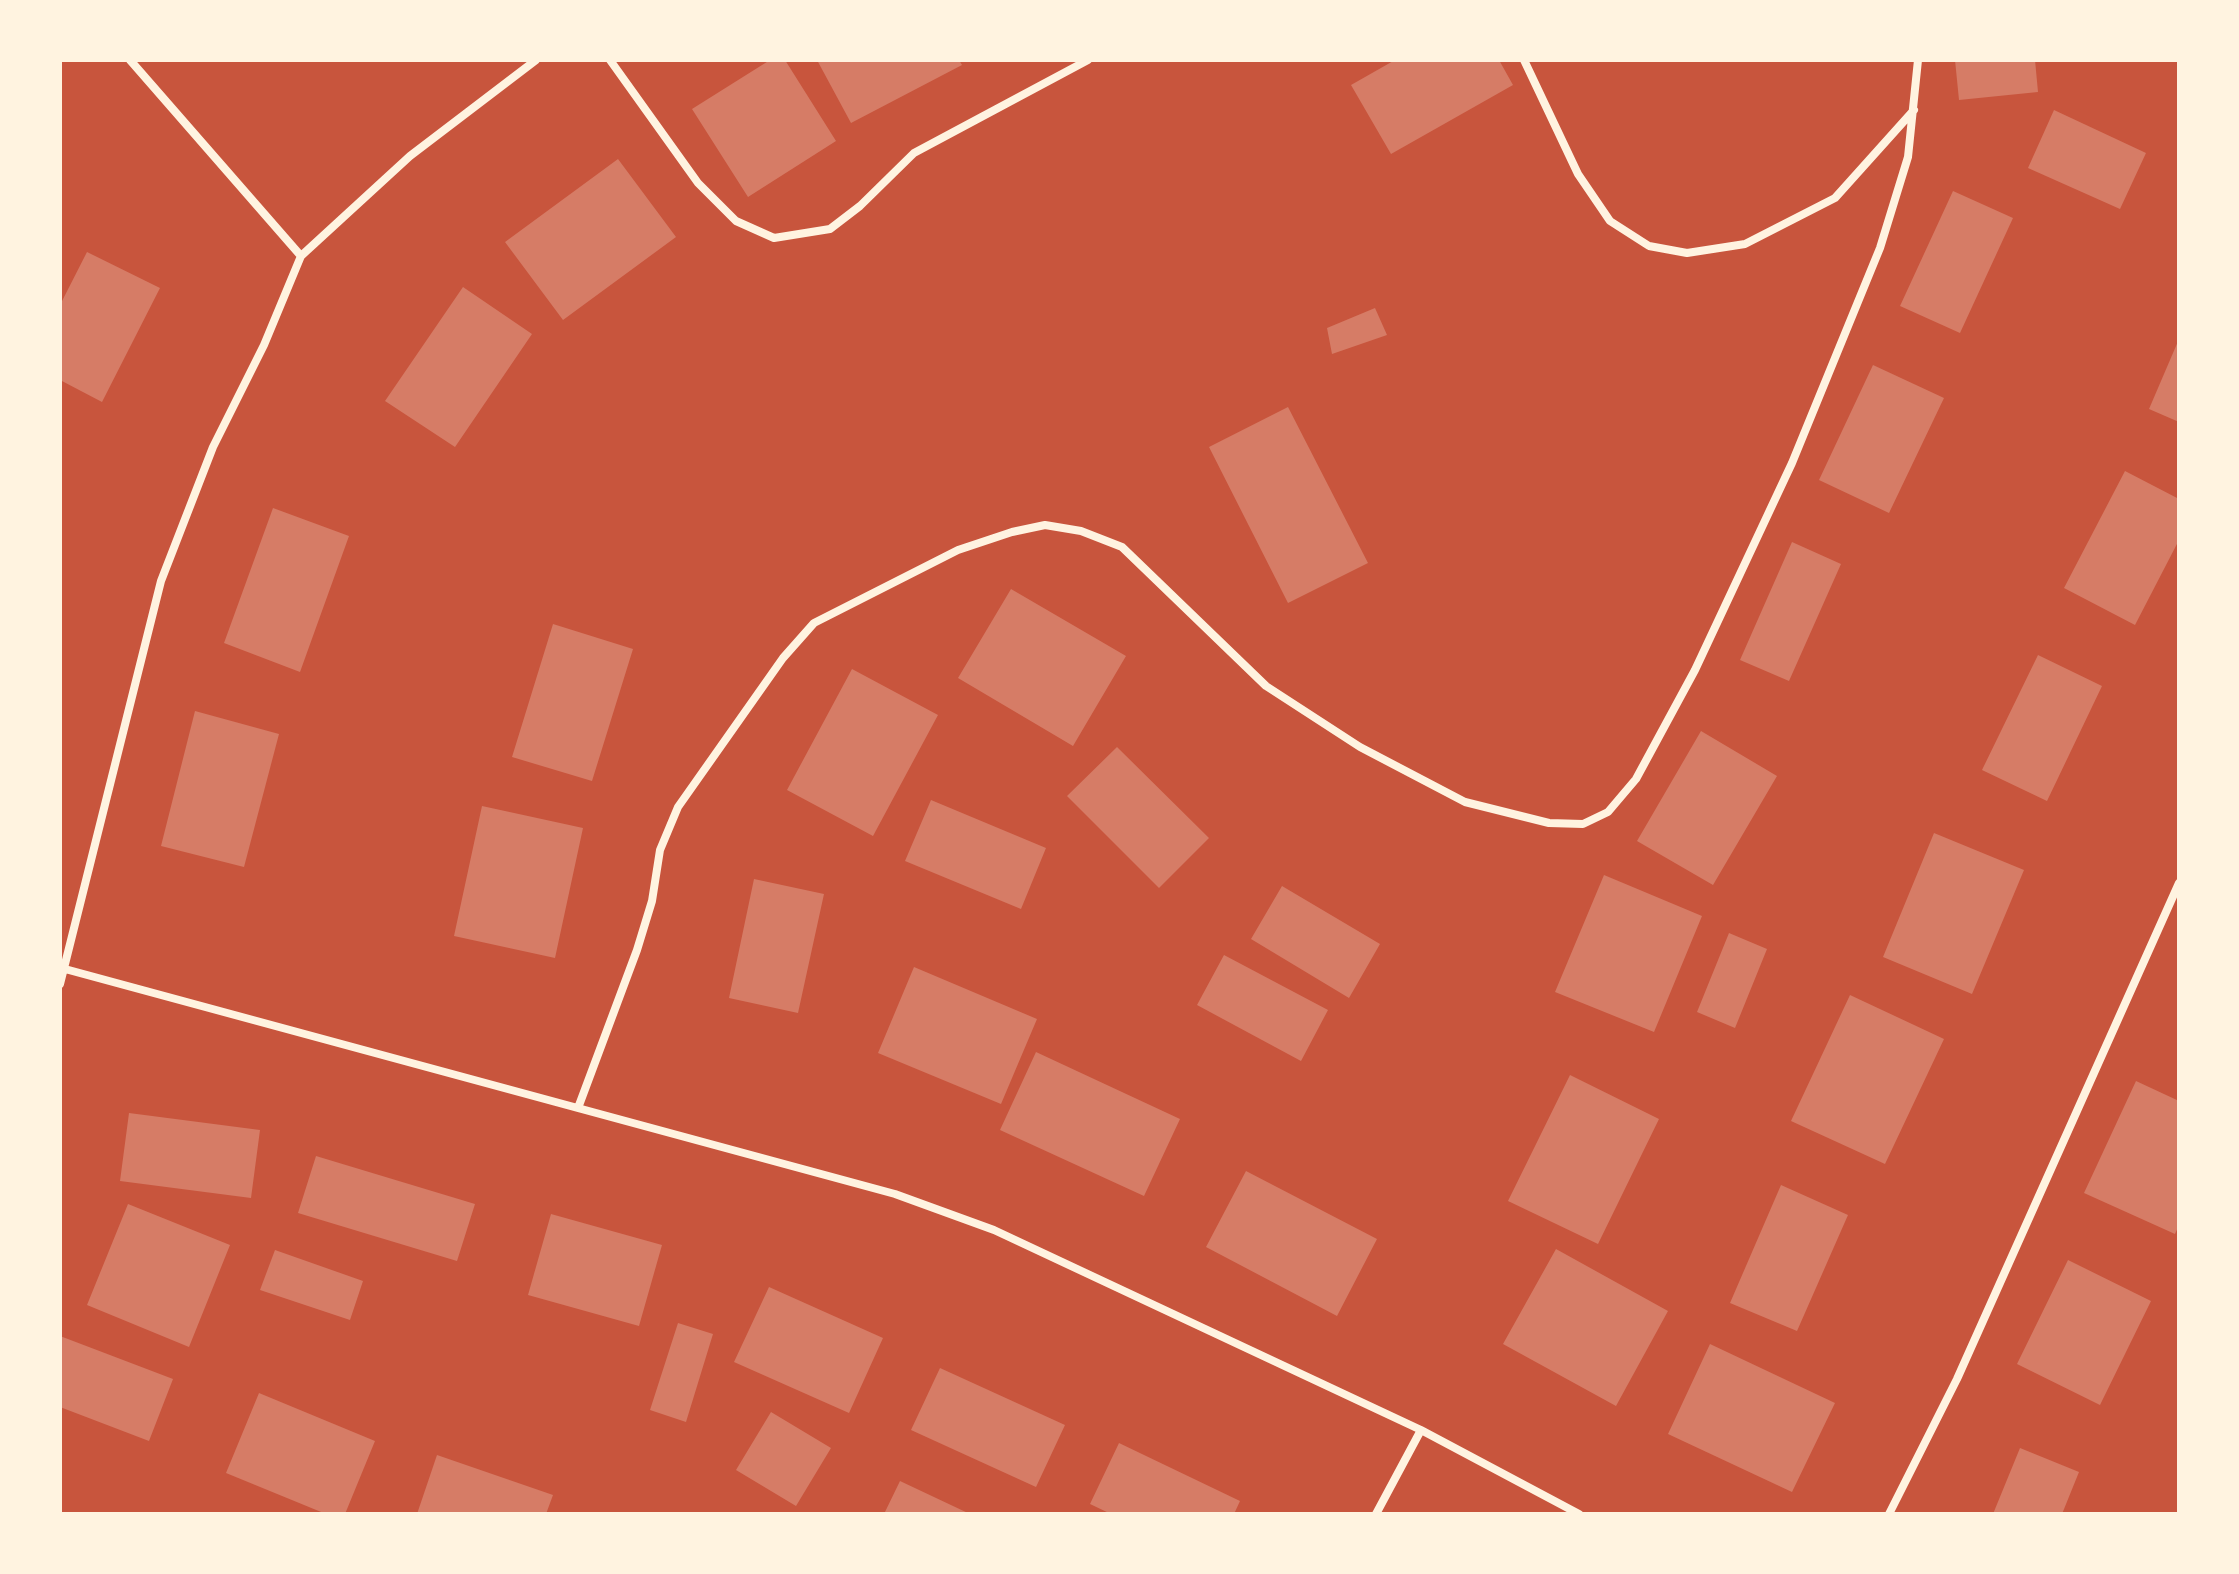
<!DOCTYPE html>
<style>
body{margin:0}
#map{position:relative;width:2239px;height:1574px;overflow:hidden;background:#c8553d;font-family:Poppins,sans-serif}
canvas{display:block}
.frame{position:absolute;inset:0;border:62px solid #fff3e0;pointer-events:none}
</style>
<div id="map">
<canvas width="2239" height="1574"></canvas>
<div class="frame"></div>
</div>
<script>
const ctx = document.querySelector('canvas').getContext('2d');
ctx.lineJoin = 'round';
function fillPath(path, color) { ctx.fillStyle = color; ctx.fill(path, 'evenodd'); }
const poly = rows => new Path2D(rows.map(r => 'M' + r).join(''));
function stroke(path, color, width, dash) { ctx.strokeStyle = color; ctx.lineWidth = width; ctx.lineCap = dash ? 'butt' : 'round'; ctx.setLineDash(dash || []); ctx.stroke(path); }
const building = poly([
 [770,60,785,60,836,141,748,197,692,109],
 [817,60,959,60,962,65,851,123],
 [1395,60,1499,60,1513,85,1391,154,1351,85],
 [1955,60,2035,60,2038,92,1959,100],
 [2054,110,2146,153,2120,209,2028,168],
 [618,159,676,237,563,320,505,242],
 [1953,191,2013,218,1960,333,1900,306],
 [87,252,160,288,102,402,60,380,60,305],
 [463,287,532,334,455,447,385,401],
 [1375,308,1387,335,1332,354,1327,328],
 [2179,339,2179,422,2149,409],
 [1873,365,1944,398,1889,513,1819,480],
 [1288,407,1368,563,1288,603,1209,447],
 [2125,471,2179,499,2179,540,2135,625,2064,588],
 [273,508,349,536,300,672,224,643],
 [1792,542,1841,564,1789,681,1740,660],
 [1011,589,1126,656,1073,746,958,678],
 [553,624,633,649,592,781,512,757],
 [2038,655,2102,686,2047,801,1982,770],
 [852,669,938,715,873,836,787,790],
 [195,711,279,734,244,867,161,846],
 [1701,731,1777,776,1713,885,1637,841],
 [1117,747,1209,838,1159,888,1067,796],
 [931,800,1046,848,1021,909,905,861],
 [482,806,583,828,555,958,454,936],
 [1934,833,2024,870,1972,994,1883,957],
 [1604,875,1702,916,1654,1032,1555,992],
 [754,879,824,894,798,1013,729,998],
 [1282,886,1380,944,1349,998,1251,939],
 [1729,933,1767,949,1735,1028,1697,1012],
 [1224,955,1328,1010,1301,1061,1197,1005],
 [914,967,1037,1019,1001,1104,878,1053],
 [1850,995,1944,1039,1885,1164,1791,1121],
 [1036,1052,1180,1119,1144,1196,1000,1130],
 [1570,1075,1659,1119,1598,1244,1508,1201],
 [2136,1081,2179,1101,2179,1225,2175,1234,2084,1193],
 [129,1113,260,1130,251,1198,120,1181],
 [316,1156,475,1204,457,1261,298,1213],
 [1246,1171,1377,1239,1337,1316,1206,1247],
 [1781,1185,1848,1215,1797,1331,1730,1303],
 [128,1204,230,1245,189,1347,87,1305],
 [551,1214,662,1245,639,1326,528,1295],
 [1556,1249,1668,1311,1616,1406,1503,1344],
 [275,1250,363,1281,350,1320,260,1290],
 [2068,1260,2151,1301,2100,1405,2017,1364],
 [769,1287,883,1338,849,1413,734,1362],
 [678,1323,713,1334,686,1422,650,1410],
 [60,1336,173,1379,149,1441,60,1407],
 [1710,1344,1835,1403,1792,1492,1668,1434],
 [940,1368,1065,1425,1036,1487,911,1430],
 [259,1393,375,1441,345,1514,326,1514,226,1473],
 [771,1412,831,1448,796,1506,736,1470],
 [1119,1443,1240,1501,1234,1514,1111,1514,1090,1504],
 [2020,1448,2079,1472,2062,1514,1993,1514],
 [437,1455,553,1495,546,1514,417,1514],
 [900,1481,970,1514,884,1514]
]);
const minor = poly([
 [130,60,301,256],
 [610,60,698,183,736,221,774,238,830,229,860,206,914,153,1088,60],
 [1524,60,1578,174,1610,221,1649,246,1687,253,1745,244,1835,198,1914,110],
 [65,969,895,1194,994,1230,1421,1430,1579,1514],
 [60,984,161,581,213,447,264,345,301,256,410,156,536,60],
 [578,1108,637,950,652,901,660,850,678,807,783,658,814,623,958,550,1012,532,1045,525,1081,531,1122,547,1266,686,1360,747,1465,802,1549,823,1583,824,1608,812,1636,779,1695,670,1792,463,1880,248,1908,157,1918,60],
 [1376,1514,1421,1430],
 [1889,1514,1957,1379,2179,883]
]);
fillPath(building, '#d67c66');
stroke(minor, '#fff3e0', 8);
</script>
